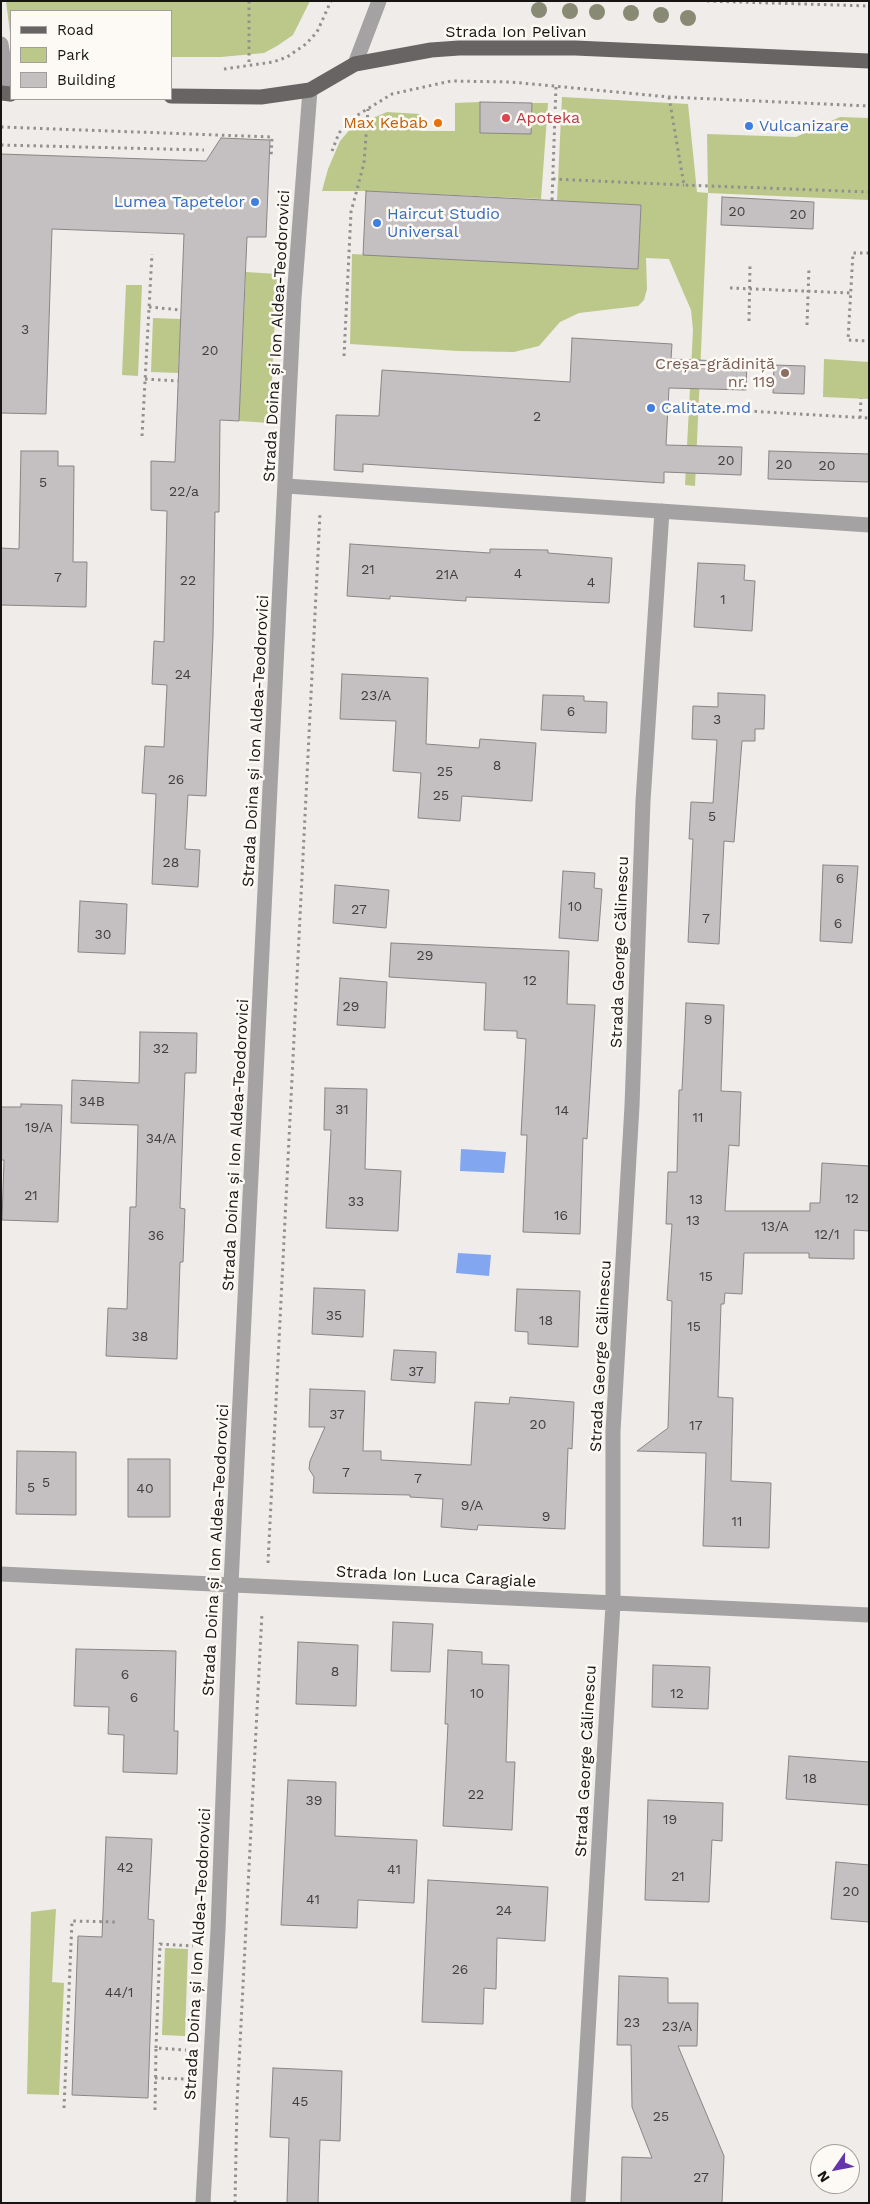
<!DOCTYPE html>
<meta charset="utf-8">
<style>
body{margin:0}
#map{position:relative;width:870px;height:2204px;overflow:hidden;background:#efece9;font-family:"Work Sans",sans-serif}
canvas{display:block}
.frame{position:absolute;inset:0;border:2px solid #161514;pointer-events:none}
.legend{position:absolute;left:10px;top:10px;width:162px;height:90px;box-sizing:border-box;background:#fdfaf6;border:1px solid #a19e9c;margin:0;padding:6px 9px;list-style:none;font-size:15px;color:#161514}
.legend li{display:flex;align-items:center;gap:10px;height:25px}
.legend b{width:25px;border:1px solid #a19e9c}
.north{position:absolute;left:810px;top:2144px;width:50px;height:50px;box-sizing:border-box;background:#fdfaf6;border:1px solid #a19e9c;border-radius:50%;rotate:237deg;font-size:14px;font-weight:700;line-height:20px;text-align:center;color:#161514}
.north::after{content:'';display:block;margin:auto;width:18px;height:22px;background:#6535ac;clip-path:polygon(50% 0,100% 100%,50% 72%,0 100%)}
</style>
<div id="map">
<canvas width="870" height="2204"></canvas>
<div class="frame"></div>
<ul class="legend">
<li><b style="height:6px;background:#686464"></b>Road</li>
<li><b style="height:14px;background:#bcc889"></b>Park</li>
<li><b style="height:14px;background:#c4bfc0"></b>Building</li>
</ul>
<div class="north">N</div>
</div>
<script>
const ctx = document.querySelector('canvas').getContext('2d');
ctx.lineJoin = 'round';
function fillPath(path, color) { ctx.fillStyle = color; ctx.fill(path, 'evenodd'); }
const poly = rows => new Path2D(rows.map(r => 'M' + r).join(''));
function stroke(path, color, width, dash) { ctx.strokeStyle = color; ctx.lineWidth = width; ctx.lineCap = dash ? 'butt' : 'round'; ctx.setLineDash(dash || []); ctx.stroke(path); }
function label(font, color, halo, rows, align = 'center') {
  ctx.font = font + ' "Work Sans",sans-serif'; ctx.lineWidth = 5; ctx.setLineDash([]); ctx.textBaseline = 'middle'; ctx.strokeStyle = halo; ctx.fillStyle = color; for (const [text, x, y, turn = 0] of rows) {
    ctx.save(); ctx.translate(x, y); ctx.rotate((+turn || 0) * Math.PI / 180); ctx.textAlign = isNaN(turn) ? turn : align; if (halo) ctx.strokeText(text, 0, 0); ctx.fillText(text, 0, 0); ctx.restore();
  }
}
const green = poly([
 [6,1,310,1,293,35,277,46,264,53,221,57,171,57,171,11,11,11,11,41],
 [562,97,688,104,697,192,708,193,707,134,796,137,840,117,869,118,869,200,708,193,695,486,685,485,693,330,691,310,669,259,646,258,647,289,644,300,638,306,579,313,560,322,539,346,514,352,458,351,350,344,352,254,638,269,641,205,557,201],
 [480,102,480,133,530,134,532,103,548,103,541,199,366,191,322,191,328,169,340,141,352,127,387,112,420,114,421,131,455,131,455,103],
 [246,272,277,274,270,423,239,421],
 [126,285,142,285,138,376,122,375],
 [153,318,181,319,178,373,151,372],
 [824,359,869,362,869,399,823,397],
 [56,1909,52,1982,64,1983,59,2095,27,2094,31,1912],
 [165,1948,188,1949,185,2036,162,2035]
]);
const water = poly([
 [461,1149,506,1152,504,1173,460,1171],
 [458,1253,491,1255,489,1276,456,1273]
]);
const building = poly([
 [480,102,532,103,531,134,480,133,480,102],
 [221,138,270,140,266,237,247,237,239,421,220,420,219,512,215,512,213,636,206,796,188,795,185,849,200,850,198,887,152,884,156,794,142,793,145,746,164,747,167,685,152,684,154,641,164,642,167,511,151,510,151,461,175,462,184,234,52,229,46,414,1,413,1,154,206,161,221,138],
 [366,191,641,205,638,269,363,255,366,191],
 [722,197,814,202,813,229,721,225,722,197],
 [572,338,672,344,671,359,747,362,746,390,669,388,666,445,742,447,741,475,664,472,664,483,363,464,363,472,334,470,336,415,379,416,382,370,570,382,572,338],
 [774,365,805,366,804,394,773,393,774,365],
 [21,451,58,451,58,466,74,466,73,562,87,562,86,607,1,605,1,548,19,549,21,451],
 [769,451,869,454,869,482,768,479,769,451],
 [350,544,490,553,490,549,548,550,548,553,612,558,609,603,466,597,466,601,390,596,390,599,347,596,350,544],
 [698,563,745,565,744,580,755,581,752,631,694,627,698,563],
 [342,674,428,678,426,744,479,748,480,739,536,743,532,801,462,796,460,821,418,818,421,773,393,771,396,721,340,719,342,674],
 [718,693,765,695,764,729,755,729,755,741,742,741,734,842,724,841,719,944,688,942,693,839,689,839,691,802,713,803,717,740,692,739,693,706,718,707,718,693],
 [543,695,584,696,584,701,607,702,606,733,541,730,543,695],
 [823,865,858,866,852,943,820,941,823,865],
 [563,871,595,873,594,888,602,889,598,941,559,938,563,871],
 [335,885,389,890,386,928,333,923,335,885],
 [80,901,127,904,125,954,78,952,80,901],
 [391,943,569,951,567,1004,595,1005,587,1139,583,1138,580,1234,523,1232,527,1135,521,1135,526,1039,517,1038,517,1031,484,1030,486,983,389,977,391,943],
 [340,978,387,982,385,1028,337,1025,340,978],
 [686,1003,724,1005,721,1091,741,1092,739,1146,729,1145,725,1211,810,1211,810,1203,820,1203,822,1163,869,1166,869,1231,854,1230,854,1259,809,1258,809,1253,744,1253,742,1294,725,1293,724,1304,721,1304,718,1397,733,1398,731,1481,771,1483,769,1548,703,1546,706,1453,637,1451,668,1428,672,1301,667,1300,672,1224,666,1224,668,1172,677,1172,679,1090,682,1090,686,1003],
 [140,1032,197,1033,196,1073,185,1073,180,1208,185,1209,183,1262,180,1262,177,1359,106,1356,108,1308,127,1309,130,1207,136,1207,138,1125,71,1123,72,1080,139,1083,140,1032],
 [325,1088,367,1089,365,1169,401,1171,398,1231,326,1228,331,1130,324,1130,325,1088],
 [21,1104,62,1105,58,1222,2,1220,4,1160,1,1160,1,1107,21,1107,21,1104],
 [314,1288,365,1290,363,1337,312,1334,314,1288],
 [517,1289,580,1291,578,1347,528,1344,528,1332,515,1331,517,1289],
 [394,1350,436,1352,435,1383,391,1380,394,1350],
 [310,1389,365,1391,363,1451,381,1451,381,1460,471,1465,475,1402,509,1404,510,1397,574,1402,572,1449,568,1448,565,1529,478,1525,477,1530,441,1527,443,1499,410,1497,410,1495,313,1493,314,1477,309,1469,310,1461,325,1427,309,1427,310,1389],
 [17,1451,76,1452,76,1515,16,1514,17,1451],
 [128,1459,170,1459,170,1517,128,1517,128,1459],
 [393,1622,433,1624,430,1672,391,1671,393,1622],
 [298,1642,358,1645,356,1706,296,1704,298,1642],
 [76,1649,176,1651,174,1731,178,1731,177,1774,123,1772,124,1735,108,1734,109,1707,74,1706,76,1649],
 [448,1650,482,1652,482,1664,509,1665,506,1762,515,1762,512,1830,443,1826,448,1724,445,1724,448,1650],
 [653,1665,710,1667,708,1709,652,1707,653,1665],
 [789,1756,869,1762,869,1805,786,1799,789,1756],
 [288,1780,336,1782,335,1836,417,1840,414,1903,358,1900,357,1928,281,1925,288,1780],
 [648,1800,723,1803,722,1841,712,1840,709,1902,645,1900,648,1800],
 [106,1837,152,1839,148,1919,154,1920,148,2098,72,2095,78,1936,102,1937,106,1837],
 [836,1862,869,1865,869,1922,831,1919,836,1862],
 [428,1880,548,1887,545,1941,497,1938,496,1989,484,1988,483,2024,422,2022,428,1880],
 [619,1976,668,1978,668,2003,698,2003,697,2046,678,2046,724,2156,722,2203,621,2203,622,2157,652,2158,632,2107,631,2045,617,2045,619,1976],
 [273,2068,342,2071,340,2141,320,2140,318,2203,287,2203,289,2138,270,2137,273,2068]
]);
const path = poly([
 [249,1,249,66],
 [707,1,869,6],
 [224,69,273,62,287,57,306,44,317,32,331,1],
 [669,97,684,185,869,192],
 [1,127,272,137,271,158],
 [1,145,204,150],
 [332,151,339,133,351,119,392,94,451,81,511,82,669,97,869,106],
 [553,179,684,185],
 [552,200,556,86],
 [869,253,853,253,848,340,869,341],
 [730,288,851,293],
 [149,307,181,310],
 [749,321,750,265],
 [807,325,809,267],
 [344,356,351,212,364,163,368,109],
 [145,379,178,381],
 [748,411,869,418],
 [860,418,861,398],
 [142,436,152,254],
 [268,1563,320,513],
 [156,2048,160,1944,193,1946],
 [155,2078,185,2079],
 [64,2108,72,1921,118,1922],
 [155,2110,156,2048,186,2050],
 [235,2203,237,2103,262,1613]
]);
const street = poly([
 [1,44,9,94],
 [355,64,379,1],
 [286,486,869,525],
 [1,1574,869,1615],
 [203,2203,218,1930,231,1584,294,298,310,90],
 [578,2203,613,1604,613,1431,632,1106,643,801,662,511]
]);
const primary = poly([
 [1,93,11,94],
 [171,96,261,97,310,90,355,64,431,50,459,48,575,48,869,61]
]);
const trees = [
 [539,10],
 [570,11],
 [597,12],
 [631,13],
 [661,15],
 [688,18]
];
const markers = [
 [506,118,5,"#e0444e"],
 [438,123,5,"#e8710a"],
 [749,126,5,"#3f7fe0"],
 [255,202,5,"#3f7fe0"],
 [377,223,5,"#3f7fe0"],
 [785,373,5,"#8d6e63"],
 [651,408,5,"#3f7fe0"]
];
const numberNames = [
 ["20",737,212],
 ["20",798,215],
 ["3",25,330],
 ["20",210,351],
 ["2",537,417],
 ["20",726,461],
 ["20",784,465],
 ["20",827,466],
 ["5",43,483],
 ["22/a",184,492],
 ["21",368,570],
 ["4",518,574],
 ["21A",447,575],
 ["7",58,578],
 ["22",188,581],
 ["4",591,583],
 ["1",723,600],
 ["24",183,675],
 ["23/A",376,696],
 ["6",571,712],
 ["3",717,720],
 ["8",497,766],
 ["25",445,772],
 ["26",176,780],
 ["25",441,796],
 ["5",712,817],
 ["28",171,863],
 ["6",840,879],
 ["10",575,907],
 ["27",359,910],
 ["7",706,919],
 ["6",838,924],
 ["30",103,935],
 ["29",425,956],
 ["12",530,981],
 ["29",351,1007],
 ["9",708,1020],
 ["32",161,1049],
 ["34B",92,1102],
 ["31",342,1110],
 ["14",562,1111],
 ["11",698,1118],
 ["19/A",39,1128],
 ["34/A",161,1139],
 ["21",31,1196],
 ["12",852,1199],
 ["13",696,1200],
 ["33",356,1202],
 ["16",561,1216],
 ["13",693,1221],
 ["13/A",775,1227],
 ["12/1",827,1235],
 ["36",156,1236],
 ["15",706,1277],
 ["35",334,1316],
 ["18",546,1321],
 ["15",694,1327],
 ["38",140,1337],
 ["37",416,1372],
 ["37",337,1415],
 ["20",538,1425],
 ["17",696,1426],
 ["7",346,1473],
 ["7",418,1479],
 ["5",46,1483],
 ["5",31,1488],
 ["40",145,1489],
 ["9/A",472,1506],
 ["9",546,1517],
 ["11",737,1522],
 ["8",335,1672],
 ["6",125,1675],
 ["10",477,1694],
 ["12",677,1694],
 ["6",134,1698],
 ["18",810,1779],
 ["22",476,1795],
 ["39",314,1801],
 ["19",670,1820],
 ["42",125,1868],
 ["41",394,1870],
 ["21",678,1877],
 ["20",851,1892],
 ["41",313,1900],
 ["24",504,1911],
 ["26",460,1970],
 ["44/1",119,1993],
 ["23",632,2023],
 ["23/A",677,2027],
 ["45",300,2102],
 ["25",661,2117],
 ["27",701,2178]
];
const streetNames = [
 ["Strada Ion Pelivan",516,32],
 ["Strada Doina și Ion Aldea-Teodorovici",277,336,-87],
 ["Strada Doina și Ion Aldea-Teodorovici",256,741,-87],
 ["Strada George Călinescu",620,952,-88],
 ["Strada Doina și Ion Aldea-Teodorovici",236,1145,-87],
 ["Strada George Călinescu",601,1356,-87],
 ["Strada Doina și Ion Aldea-Teodorovici",216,1550,-87],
 ["Strada Ion Luca Caragiale",436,1577,3],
 ["Strada George Călinescu",586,1761,-87],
 ["Strada Doina și Ion Aldea-Teodorovici",198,1954,-87]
];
const healthNames = [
 ["Apoteka",516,118]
];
const foodNames = [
 ["Max Kebab",428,123]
];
const shopNames = [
 ["Vulcanizare",759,126],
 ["Lumea Tapetelor",245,202,"right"],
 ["Haircut Studio",387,214],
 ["Universal",387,232],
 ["Calitate.md",661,408]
];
const educationNames = [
 ["Creșa-grădiniță",775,364],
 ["nr. 119",775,382]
];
fillPath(green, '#bcc889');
fillPath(water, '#83a6f0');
fillPath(building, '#c4bfc0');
stroke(building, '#898586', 1);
stroke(path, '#92908e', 3, [2.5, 4]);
stroke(street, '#a4a2a2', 15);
stroke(primary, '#686464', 15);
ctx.fillStyle = '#888a74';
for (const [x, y] of trees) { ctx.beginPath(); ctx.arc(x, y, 8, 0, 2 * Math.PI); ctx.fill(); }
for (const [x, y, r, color] of markers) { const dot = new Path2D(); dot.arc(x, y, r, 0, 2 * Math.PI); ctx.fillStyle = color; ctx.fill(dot); stroke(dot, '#fdfaf6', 2); }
label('14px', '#42403f', null, numberNames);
label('16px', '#161514', '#fdfaf6', streetNames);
label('16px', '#be3a42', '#fdfaf6', healthNames, 'left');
label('16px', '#c56008', '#fdfaf6', foodNames, 'right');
label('16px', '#366cbe', '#fdfaf6', shopNames, 'left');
label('16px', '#785e54', '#fdfaf6', educationNames, 'right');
</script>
